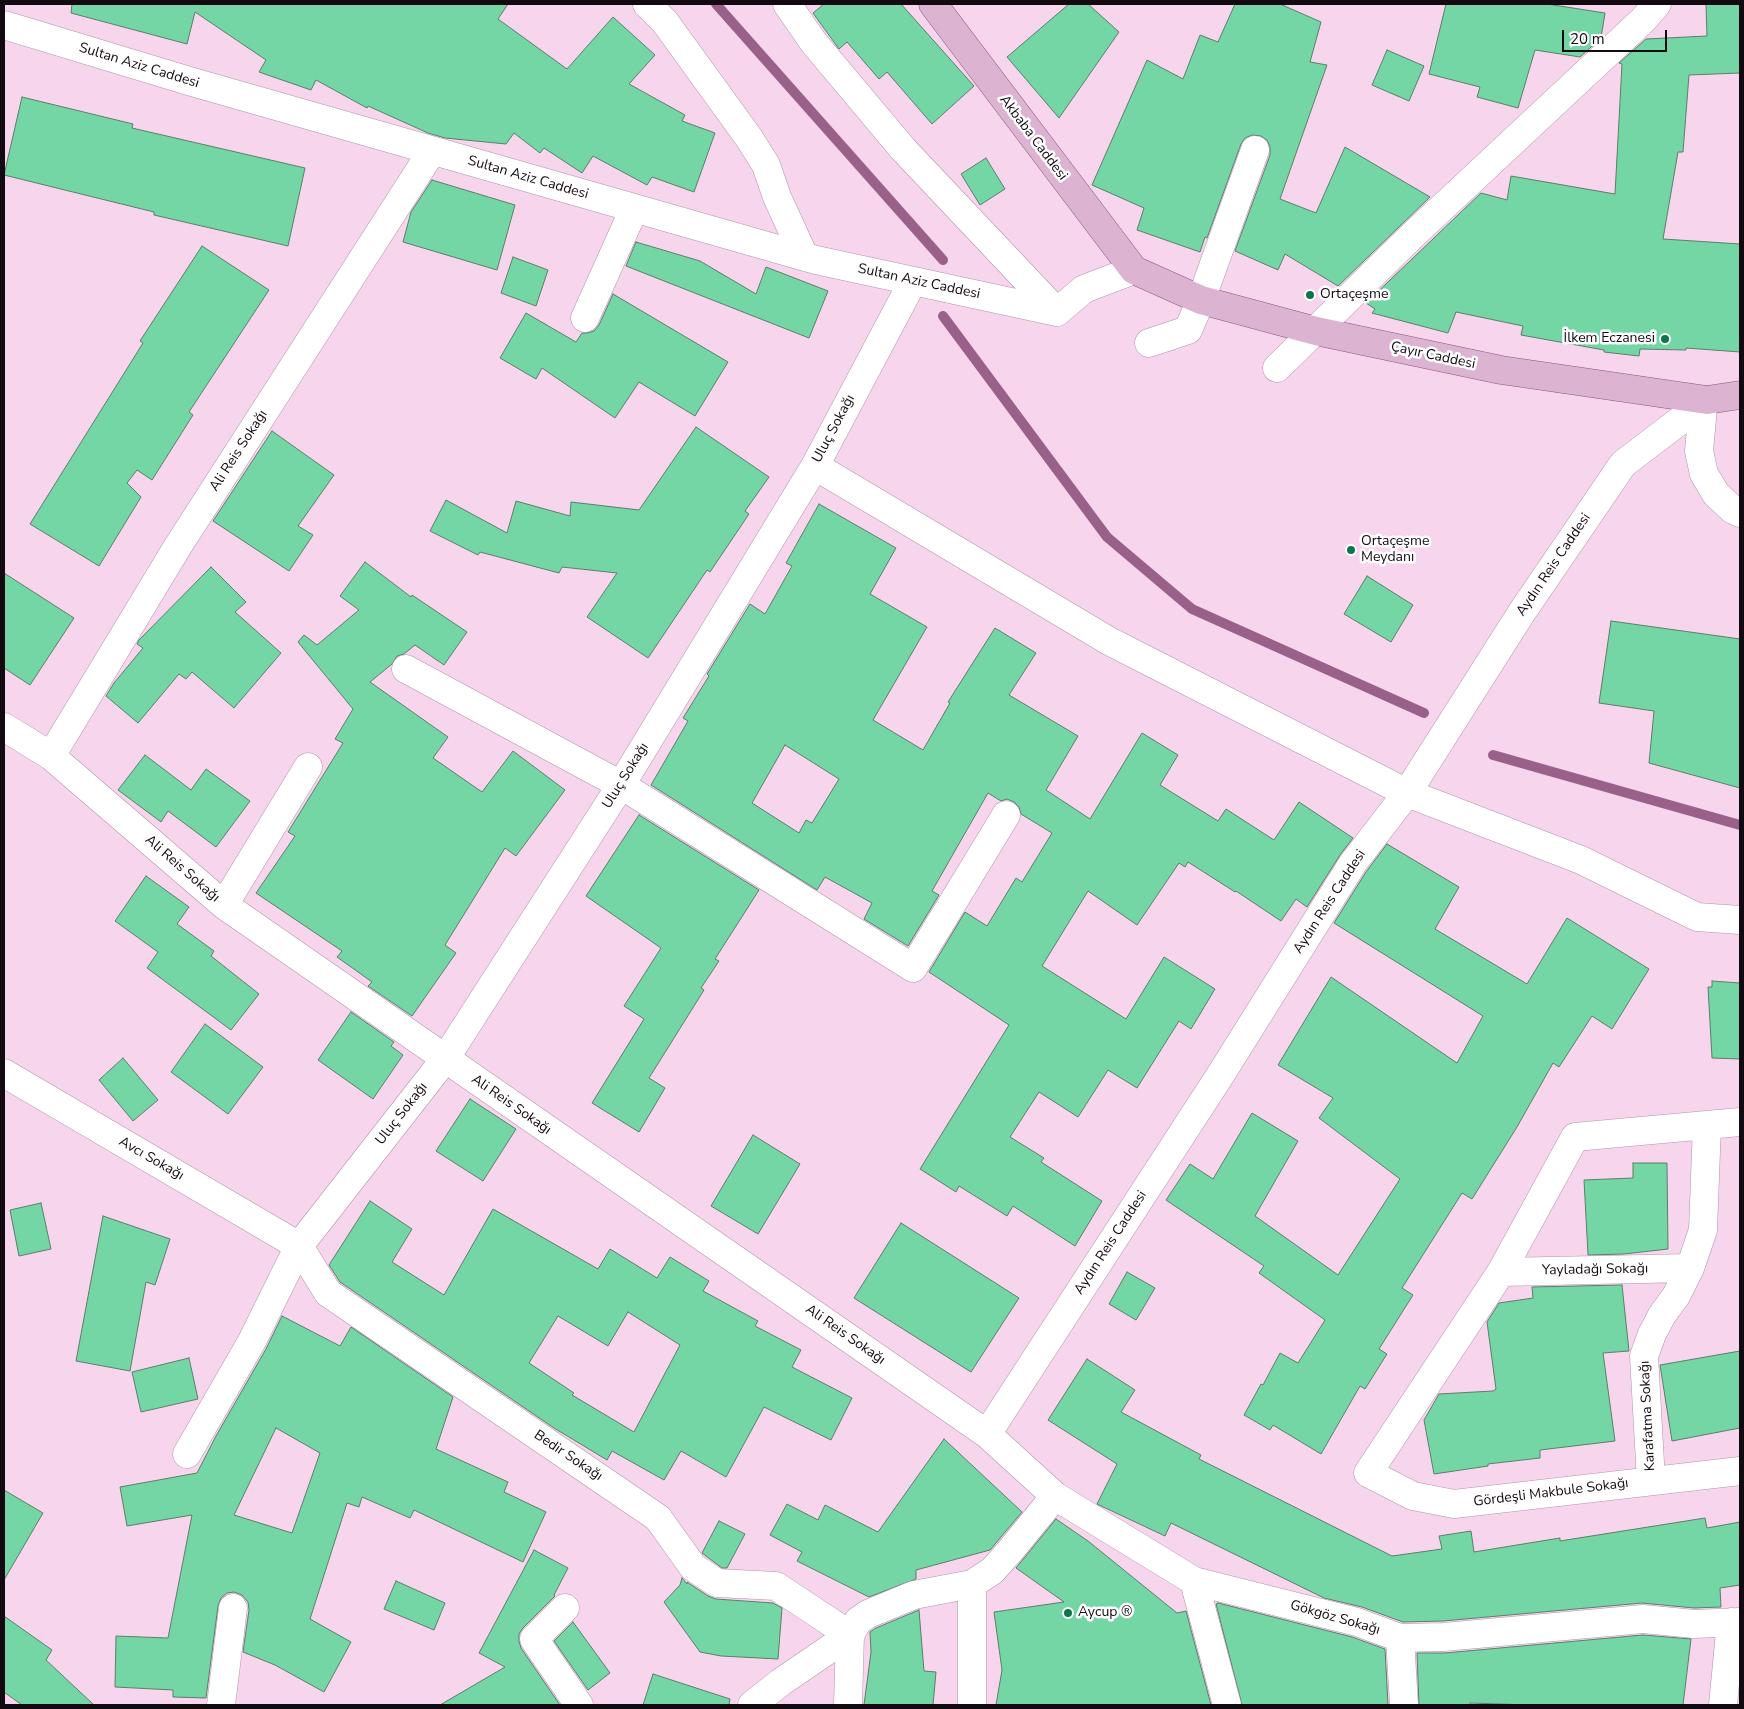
<!DOCTYPE html>
<meta charset="utf-8">
<style>
body{margin:0}
#map{position:relative;width:1744px;height:1709px;overflow:hidden;background:#f7d6ed;font-family:"Nunito Sans",sans-serif}
canvas{display:block}
.frame{position:absolute;inset:0;border:5px solid #130910;pointer-events:none}
.scale{position:absolute;left:1562px;top:30px;width:105px;height:22px;box-sizing:border-box;border:2px solid #130910;border-top:0;padding-left:6px;font-size:15px;line-height:18px;white-space:nowrap;color:#130910;-webkit-text-stroke:4px #fff;paint-order:stroke}
</style>
<div id="map">
<canvas width="1744" height="1709"></canvas>
<div class="frame"></div>
<div class="scale">20 m</div>
</div>
<script>
const ctx = document.querySelector('canvas').getContext('2d');
ctx.lineJoin = 'round';
const poly = rows => new Path2D(rows.map(r => 'M' + r).join(''));
function stroke(path, color, width, dash) { ctx.strokeStyle = color; ctx.lineWidth = width; ctx.lineCap = dash ? 'butt' : 'round'; ctx.setLineDash(dash || []); ctx.stroke(path); }
function fillPath(path, color) { ctx.fillStyle = color; ctx.fill(path, 'evenodd'); }
function label(font, color, halo, rows, align = 'center') {
  ctx.font = font + ' "Nunito Sans",sans-serif'; ctx.lineWidth = 5; ctx.setLineDash([]); ctx.textBaseline = 'middle'; ctx.strokeStyle = halo; ctx.fillStyle = color; for (const [text, x, y, turn = 0] of rows) {
    ctx.save(); ctx.translate(x, y); ctx.rotate((+turn || 0) * Math.PI / 180); ctx.textAlign = isNaN(turn) ? turn : align; if (halo) ctx.strokeText(text, 0, 0); ctx.fillText(text, 0, 0); ctx.restore();
  }
}
const stream = poly([
 [716,4,943,260],
 [943,316,1107,537,1192,609,1424,713],
 [1493,755,1740,825]
]);
const building = poly([
 [72,4,508,4,498,19,567,69,613,17,655,55,629,84,685,115,682,121,715,133,694,192,652,177,647,185,593,156,582,173,544,148,540,153,514,133,506,144,445,138,428,133,368,106,367,108,316,80,311,90,259,72,266,60,195,12,187,44,71,13,72,4],
 [824,4,901,4,974,86,932,124,887,72,879,79,847,42,839,49,813,13,824,4],
 [1069,4,1088,4,1119,32,1059,118,1007,57,1069,4],
 [1235,4,1280,4,1321,22,1310,62,1327,65,1280,199,1316,213,1345,147,1430,197,1338,286,1285,254,1278,270,1235,251,1270,155,1270,147,1267,140,1261,136,1252,135,1245,138,1241,144,1207,238,1205,237,1200,252,1137,230,1144,208,1092,185,1147,60,1183,79,1200,35,1218,42,1235,4],
 [1446,4,1547,4,1605,13,1601,38,1580,57,1535,50,1518,108,1477,97,1480,87,1429,74,1446,4],
 [1706,4,1740,4,1740,73,1689,75,1683,152,1678,152,1663,239,1740,244,1740,352,1686,348,1686,350,1640,349,1639,356,1604,352,1604,350,1521,335,1523,326,1456,312,1448,333,1372,313,1375,309,1366,303,1481,193,1507,200,1511,176,1615,194,1622,64,1619,63,1646,39,1707,36,1706,4],
 [1387,50,1424,66,1409,101,1372,85,1387,50],
 [22,97,133,124,132,128,305,168,288,246,154,215,154,212,4,175,22,97],
 [986,158,1005,189,980,205,961,174,986,158],
 [432,180,515,205,497,270,403,242,411,212,432,180],
 [636,242,700,261,756,294,766,267,828,291,809,338,626,266,636,242],
 [202,246,269,290,189,412,193,415,152,480,137,470,127,483,141,497,99,566,30,524,143,343,140,341,202,246],
 [513,257,548,270,536,306,501,293,513,257],
 [613,294,728,362,695,416,639,382,615,418,542,368,536,379,500,358,526,313,576,342,582,333,587,333,594,331,599,325,613,294],
 [696,427,769,477,745,511,749,514,710,572,707,570,648,658,587,617,617,573,562,567,559,573,480,552,478,555,430,531,446,500,507,533,516,501,570,516,571,502,639,510,696,427],
 [272,431,334,475,298,526,313,535,289,571,213,521,272,431],
 [819,504,896,548,870,594,927,627,873,720,923,750,950,703,948,702,995,628,1036,653,1009,695,1078,736,1046,790,1090,819,1142,733,1178,755,1160,785,1218,821,1226,809,1274,840,1299,802,1353,838,1340,855,1307,907,1296,899,1281,921,1236,891,1235,892,1188,862,1185,867,1179,863,1137,925,1088,891,1042,966,1126,1019,1164,957,1215,989,1191,1029,1179,1021,1137,1088,1108,1070,1078,1117,1039,1092,1010,1137,1044,1158,1041,1162,1102,1201,1075,1246,1013,1206,1007,1216,959,1186,956,1192,920,1169,1009,1025,929,972,965,912,987,926,1016,878,1022,882,1052,833,1021,814,1019,807,1014,802,1007,799,1001,801,988,793,932,891,939,895,908,946,864,919,872,903,825,877,817,890,651,785,688,721,683,718,709,676,707,674,750,604,765,614,792,566,786,563,819,504],
 [785,745,839,779,812,823,806,820,799,833,752,803,785,745],
 [365,562,411,597,412,595,467,632,444,665,415,645,404,654,397,656,392,664,370,682,448,737,433,758,482,792,513,751,565,790,516,856,505,848,445,945,456,953,412,1016,368,986,372,982,337,957,342,951,256,893,295,836,288,832,343,743,335,739,353,709,298,642,304,635,317,645,359,610,340,596,365,562],
 [211,567,246,602,235,612,281,653,234,708,192,672,186,679,179,674,138,723,106,696,114,683,143,648,137,644,139,640,211,567],
 [4,573,74,618,30,685,4,668,4,573],
 [1367,576,1413,605,1391,642,1344,614,1367,576],
 [1611,621,1740,639,1740,788,1649,763,1654,711,1599,703,1611,621],
 [145,755,191,790,206,769,250,801,216,847,168,811,161,822,118,790,145,755],
 [639,815,759,890,715,959,719,961,701,988,704,990,649,1078,665,1088,639,1132,592,1103,644,1019,624,1006,661,948,586,896,639,815],
 [1387,844,1459,887,1435,929,1527,984,1567,918,1649,969,1612,1029,1592,1016,1559,1067,1553,1063,1517,1127,1472,1199,1462,1193,1402,1288,1413,1295,1379,1349,1387,1354,1365,1389,1360,1386,1321,1454,1273,1425,1270,1430,1244,1415,1261,1384,1263,1385,1280,1353,1298,1363,1325,1320,1259,1273,1264,1266,1166,1200,1190,1164,1213,1179,1252,1113,1298,1141,1255,1216,1338,1275,1400,1179,1319,1118,1333,1098,1278,1065,1331,977,1457,1063,1483,1016,1334,923,1366,872,1387,844],
 [146,876,189,907,177,924,214,951,211,956,259,994,231,1030,147,968,158,952,115,921,146,876],
 [1712,981,1740,983,1740,1059,1712,1058,1708,987,1712,987,1712,981],
 [351,1012,394,1042,391,1046,403,1055,373,1099,318,1060,351,1012],
 [205,1024,263,1067,228,1114,171,1072,205,1024],
 [123,1058,158,1100,133,1121,99,1080,123,1058],
 [470,1099,516,1129,483,1181,436,1151,470,1099],
 [753,1135,800,1164,758,1234,711,1206,753,1135],
 [1633,1163,1667,1163,1668,1249,1624,1254,1588,1255,1584,1180,1633,1178,1633,1163],
 [370,1201,412,1229,392,1262,444,1295,493,1209,598,1269,610,1249,657,1278,670,1257,709,1281,703,1291,758,1321,755,1326,801,1350,792,1367,852,1398,831,1440,764,1407,726,1477,681,1451,664,1480,612,1451,607,1460,554,1428,340,1282,329,1265,370,1201],
 [628,1312,680,1345,634,1432,572,1395,574,1393,529,1363,558,1316,608,1346,628,1312],
 [41,1203,51,1249,19,1256,10,1210,41,1203],
 [103,1216,170,1239,155,1285,146,1282,130,1371,76,1361,103,1216],
 [901,1223,1019,1298,971,1372,854,1298,901,1223],
 [1127,1272,1155,1288,1136,1320,1109,1304,1127,1272],
 [1622,1285,1629,1351,1603,1353,1615,1441,1540,1450,1540,1458,1488,1464,1488,1466,1434,1474,1424,1420,1439,1394,1493,1391,1496,1389,1487,1322,1499,1303,1533,1298,1532,1287,1622,1285],
 [282,1316,340,1346,351,1327,453,1397,436,1449,508,1482,504,1492,546,1512,523,1562,414,1510,410,1518,362,1497,359,1507,347,1503,310,1619,351,1642,324,1692,275,1665,243,1652,249,1610,248,1602,242,1595,234,1592,227,1593,221,1598,218,1606,206,1698,173,1697,173,1690,115,1687,116,1636,168,1638,192,1515,127,1526,120,1487,197,1473,216,1436,266,1349,282,1316],
 [276,1428,320,1453,292,1533,234,1515,276,1428],
 [1740,1351,1740,1428,1672,1441,1660,1365,1740,1351],
 [189,1358,198,1399,141,1412,132,1372,189,1358],
 [1087,1359,1135,1390,1121,1412,1201,1455,1199,1459,1392,1556,1442,1549,1439,1536,1471,1531,1474,1552,1560,1538,1560,1541,1705,1518,1707,1528,1740,1522,1740,1585,1720,1588,1721,1607,1694,1608,1642,1603,1443,1621,1403,1622,1362,1607,1324,1598,1171,1523,1165,1536,1097,1504,1117,1464,1048,1420,1087,1359],
 [944,1439,1022,1512,990,1550,916,1570,916,1579,869,1597,797,1561,802,1552,770,1535,787,1504,818,1520,825,1505,878,1532,944,1439],
 [4,1490,43,1513,4,1580,4,1490],
 [1056,1519,1088,1541,1177,1613,1186,1611,1211,1705,996,1705,1002,1670,994,1612,1064,1602,1016,1568,1056,1519],
 [719,1521,745,1534,727,1568,722,1568,702,1553,719,1521],
 [534,1550,568,1568,554,1595,555,1596,523,1628,519,1634,519,1641,521,1648,560,1705,440,1705,505,1667,479,1653,534,1550],
 [682,1578,687,1584,687,1582,708,1596,716,1599,773,1603,782,1608,778,1659,721,1656,700,1652,664,1602,680,1585,682,1578],
 [396,1581,445,1603,434,1630,384,1609,396,1581],
 [1218,1603,1352,1637,1385,1649,1388,1705,1242,1705,1216,1604,1218,1603],
 [919,1610,924,1671,936,1672,933,1705,864,1705,871,1652,870,1632,876,1628,919,1610],
 [4,1616,52,1650,46,1660,94,1705,22,1705,4,1692,4,1616],
 [573,1622,610,1673,588,1690,554,1641,573,1622],
 [1643,1635,1691,1639,1683,1705,1530,1705,1470,1703,1470,1705,1419,1705,1417,1653,1445,1653,1643,1635],
 [653,1674,730,1699,729,1705,643,1705,653,1674]
]);
const minor = poly([
 [647,4,665,22,749,138,766,165,777,197,804,256],
 [787,4,814,43,903,149,1057,312],
 [4,25,189,81,816,260,1057,312],
 [1057,312,1084,289,1134,270],
 [585,318,634,209],
 [1149,343,1188,330,1201,300,1255,150],
 [1277,368,1416,232,1643,20,1657,4],
 [1707,400,1703,408,1699,451,1704,474,1716,494,1733,510,1740,513],
 [815,466,1109,641,1407,793,1581,860,1697,917,1740,920],
 [406,669,621,785,913,968,1006,815],
 [4,727,51,756,224,905,987,1434,1055,1496,1194,1581,1357,1622,1400,1638,1444,1637,1643,1619,1694,1624,1740,1622],
 [51,756,178,546,432,151],
 [224,905,308,767],
 [4,1073,299,1246,328,1293,658,1518,693,1567,717,1583,776,1586,850,1635],
 [1740,1122,1575,1137,1501,1272,1368,1473,1413,1496,1454,1504,1740,1471],
 [1501,1272,1690,1268],
 [987,1434,1221,1074,1353,863,1407,793,1522,612,1623,464,1707,400],
 [187,1454,252,1341,299,1246,445,1059,621,785,815,466,913,281],
 [1651,1481,1644,1356,1652,1334,1662,1315,1676,1296,1690,1268,1703,1230,1707,1125],
 [1194,1581,1227,1705],
 [972,1584,972,1705],
 [565,1608,534,1639,579,1705],
 [1400,1638,1404,1705],
 [221,1705,233,1608],
 [752,1705,781,1682,850,1635,858,1621,868,1614,914,1595,972,1584,992,1571,1010,1551,1055,1496],
 [848,1705,850,1635],
 [1723,1705,1731,1622]
]);
const major = poly([
 [933,4,1134,270,1201,300,1316,331,1501,370,1707,400,1740,395]
]);
const markers = [
 [1310,295,5,"#0b754d"],
 [1665,339,5,"#0b754d"],
 [1351,550,5,"#0b754d"],
 [1068,1613,5,"#0b754d"]
];
const streetNames = [
 ["Sultan Aziz Caddesi",139,66,17],
 ["Akbaba Caddesi",1033,138,53],
 ["Sultan Aziz Caddesi",528,178,16],
 ["Sultan Aziz Caddesi",919,282,12],
 ["Çayır Caddesi",1433,356,12],
 ["Uluç Sokağı",834,429,-62],
 ["Ali Reis Sokağı",239,451,-57],
 ["Aydın Reis Caddesi",1554,565,-56],
 ["Uluç Sokağı",626,776,-58],
 ["Ali Reis Sokağı",182,869,41],
 ["Aydın Reis Caddesi",1330,902,-57],
 ["Ali Reis Sokağı",511,1105,35],
 ["Uluç Sokağı",402,1114,-52],
 ["Avcı Sokağı",151,1159,30],
 ["Aydın Reis Caddesi",1111,1243,-57],
 ["Yayladağı Sokağı",1595,1270,-1],
 ["Ali Reis Sokağı",845,1335,35],
 ["Karafatma Sokağı",1648,1416,-93],
 ["Bedir Sokağı",568,1456,34],
 ["Gördeşli Makbule Sokağı",1551,1493,-7],
 ["Gökgöz Sokağı",1335,1618,16]
];
const poiNames = [
 ["Ortaçeşme",1320,295],
 ["İlkem Eczanesi",1655,339,"right"],
 ["Ortaçeşme",1361,542],
 ["Meydanı",1361,558],
 ["Aycup ®",1078,1613]
];
stroke(stream, '#99618a', 10);
fillPath(building, '#74d5a5');
stroke(building, '#5c7d6b', 1);
stroke(minor, '#b293a9', 29);
stroke(major, '#87567b', 29);
stroke(minor, '#fff', 28);
stroke(major, '#ddb3d2', 28);
for (const [x, y, r, color] of markers) { const dot = new Path2D(); dot.arc(x, y, r, 0, 2 * Math.PI); ctx.fillStyle = color; ctx.fill(dot); stroke(dot, '#fff', 2); }
label('14px', '#130910', '#fff', streetNames);
label('14px', '#130910', '#fff', poiNames, 'left');
</script>
